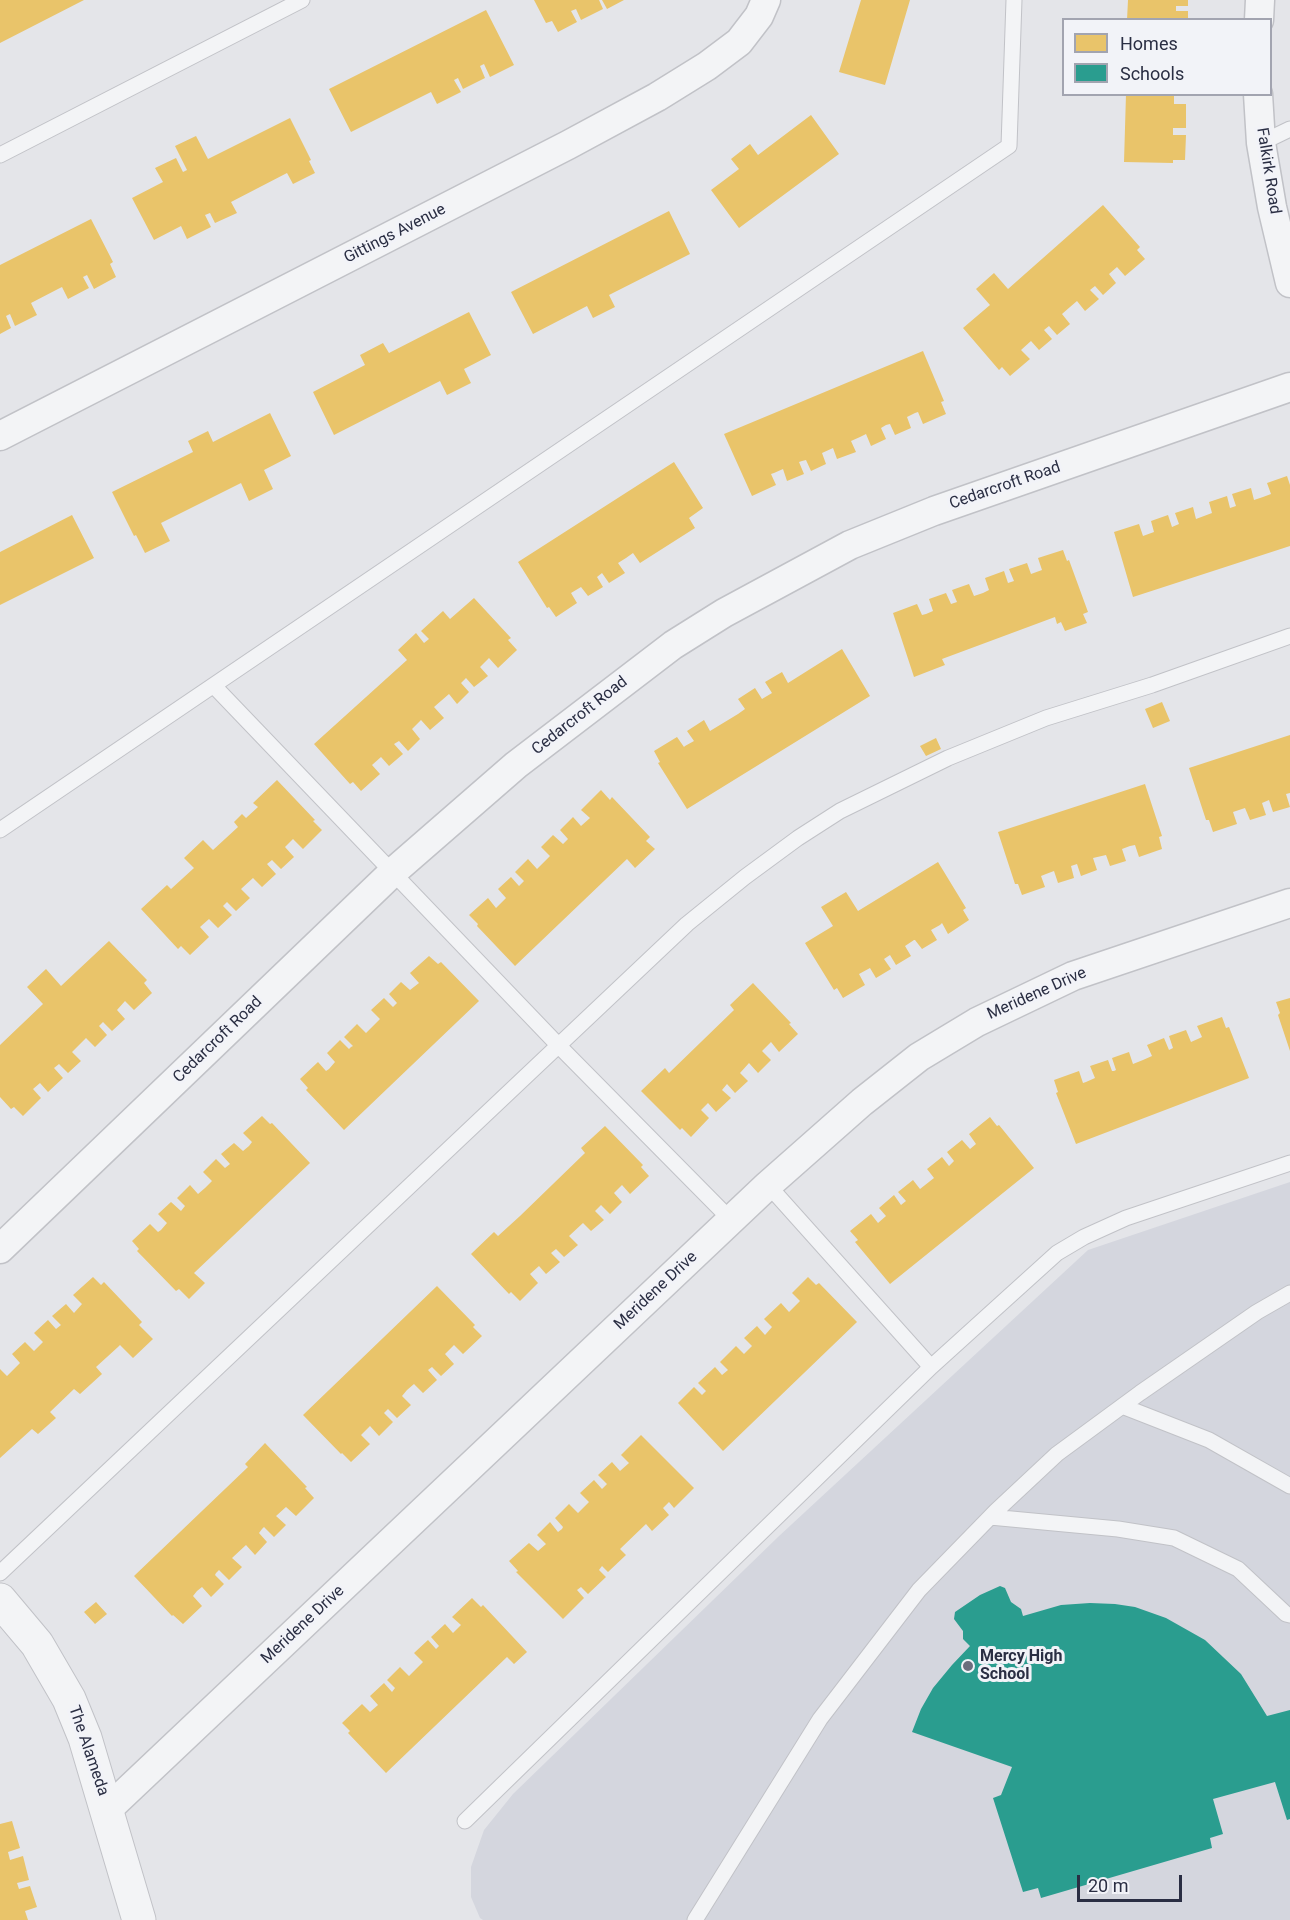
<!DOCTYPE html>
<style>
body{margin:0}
#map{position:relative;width:1290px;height:1920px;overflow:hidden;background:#e4e5e9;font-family:Roboto,sans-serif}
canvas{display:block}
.legend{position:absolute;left:1062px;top:18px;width:210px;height:78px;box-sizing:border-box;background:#f2f3f8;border:2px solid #a2a4b0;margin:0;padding:8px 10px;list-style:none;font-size:18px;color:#2a2e43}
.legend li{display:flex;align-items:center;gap:12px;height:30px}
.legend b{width:30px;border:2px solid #a2a4b0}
.scale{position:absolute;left:1077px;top:1875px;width:105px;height:27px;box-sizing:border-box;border:3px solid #2a2e43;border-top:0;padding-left:8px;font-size:18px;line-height:21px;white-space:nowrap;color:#2a2e43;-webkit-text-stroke:4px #f2f3f8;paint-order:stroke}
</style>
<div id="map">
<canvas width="1290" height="1920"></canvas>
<ul class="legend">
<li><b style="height:16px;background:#e9c46a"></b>Homes</li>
<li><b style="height:16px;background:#2a9d8f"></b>Schools</li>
</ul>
<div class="scale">20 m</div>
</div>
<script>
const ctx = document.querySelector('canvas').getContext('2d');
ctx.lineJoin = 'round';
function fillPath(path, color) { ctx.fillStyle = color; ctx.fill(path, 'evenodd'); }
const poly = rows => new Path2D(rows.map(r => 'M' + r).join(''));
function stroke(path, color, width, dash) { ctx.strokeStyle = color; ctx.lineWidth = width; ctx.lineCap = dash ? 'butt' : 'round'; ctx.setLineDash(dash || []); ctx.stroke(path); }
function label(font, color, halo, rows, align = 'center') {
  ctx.font = font + ' Roboto,sans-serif'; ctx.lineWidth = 6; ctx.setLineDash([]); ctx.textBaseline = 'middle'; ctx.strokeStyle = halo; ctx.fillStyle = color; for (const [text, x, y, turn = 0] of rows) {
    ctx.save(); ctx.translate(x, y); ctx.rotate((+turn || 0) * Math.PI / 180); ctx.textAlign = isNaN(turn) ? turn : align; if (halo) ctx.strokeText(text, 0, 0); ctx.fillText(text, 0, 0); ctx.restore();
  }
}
const built = poly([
 [1290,1182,1290,1920,483,1920,480,1918,471,1897,471,1867,484,1830,513,1794,778,1537,1088,1250]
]);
const homes = poly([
 [0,0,84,0,0,43],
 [534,0,599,0,603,9,581,20,576,9,571,11,577,22,558,32,552,21,546,23],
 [602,0,624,0,607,9],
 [861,0,910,0,885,85,839,72],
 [1128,0,1188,0,1188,6,1176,6,1176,11,1188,11,1188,20,1127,20],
 [486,10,514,65,490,77,484,64,480,66,485,78,463,89,458,78,454,80,461,92,437,104,431,92,351,132,329,89],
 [1126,94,1174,94,1174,104,1186,104,1186,128,1173,128,1173,135,1186,135,1185,160,1173,160,1173,163,1124,162],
 [811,115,839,154,739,228,711,190,739,169,731,159,750,144,758,155],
 [290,118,311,160,309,161,315,173,293,184,287,173,231,202,237,213,215,223,210,213,205,215,211,227,187,239,181,226,154,240,132,198,163,182,155,168,176,158,183,172,187,170,175,146,196,136,208,159],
 [1103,205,1140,247,1137,250,1145,259,1125,276,1117,267,1109,274,1116,283,1103,295,1095,286,1090,290,1099,299,1085,311,1077,301,1070,307,1062,314,1070,324,1057,335,1049,326,1044,330,1052,339,1039,350,1031,341,1021,350,1030,359,1010,376,1002,367,999,370,963,328,990,305,976,289,994,273,1008,289],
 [669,211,690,254,609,295,615,307,593,318,587,306,533,334,511,292],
 [91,219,113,262,110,264,116,277,94,289,87,275,83,277,89,288,68,299,62,287,58,289,31,303,37,315,15,326,10,314,6,316,11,328,0,334,0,265],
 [469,312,491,355,464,369,471,383,447,395,440,381,334,435,313,392,365,365,360,355,383,343,389,353],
 [923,351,944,401,941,402,946,414,923,424,918,412,915,413,907,417,911,428,895,435,890,424,886,425,881,428,886,439,871,446,866,434,860,437,851,441,856,452,837,459,833,448,822,453,826,464,811,471,806,460,802,461,799,462,804,474,787,481,783,469,774,473,771,474,776,485,752,496,724,434],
 [270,413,291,456,264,470,273,489,249,501,241,483,161,523,170,541,145,553,136,535,134,536,112,492,193,452,188,441,208,431,213,442],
 [674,462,703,508,689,518,695,528,640,563,633,553,626,558,618,563,625,573,609,583,602,573,597,577,603,587,588,596,581,587,571,593,577,603,556,617,549,607,547,608,518,562],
 [1287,476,1290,485,1290,546,1133,597,1114,532,1139,524,1143,536,1154,532,1151,521,1168,515,1172,527,1179,524,1175,513,1193,507,1196,519,1212,513,1209,502,1227,496,1230,508,1236,506,1232,494,1251,488,1254,500,1263,497,1271,494,1267,483],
 [72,515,94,558,0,605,0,552],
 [1063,550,1067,561,1069,560,1088,612,1083,614,1087,623,1065,631,1061,622,1057,624,1055,617,942,659,945,665,914,677,893,613,917,604,922,615,926,614,933,611,929,599,946,593,951,604,957,602,952,590,969,584,974,596,983,593,989,590,985,578,1004,571,1008,583,1014,581,1009,569,1027,563,1031,574,1042,570,1038,558],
 [474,598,511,638,508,640,517,650,498,668,489,658,480,667,488,676,474,687,466,678,461,683,469,692,457,704,449,694,434,707,444,718,430,730,421,720,412,729,420,739,408,751,399,741,394,744,403,754,389,766,381,757,372,765,380,774,361,791,353,782,350,784,314,744,407,660,398,650,416,633,424,643,429,639,421,631,443,611,450,619],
 [842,649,870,696,687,809,658,763,660,762,654,751,677,737,684,747,685,746,694,741,687,731,704,720,710,731,738,714,745,709,738,699,755,688,762,699,772,693,765,682,782,672,788,683],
 [1162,702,1170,721,1153,728,1145,709],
 [1290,735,1290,793,1286,794,1290,807,1273,812,1269,800,1262,803,1266,815,1250,820,1245,808,1233,812,1237,824,1213,832,1209,820,1206,820,1189,768],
 [936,738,941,749,926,756,920,746],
 [277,780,315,820,313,821,322,830,303,849,293,839,285,847,294,857,281,869,272,860,267,864,276,874,262,887,253,878,241,889,250,898,236,911,227,902,223,906,232,915,218,928,209,919,200,927,209,937,190,955,181,946,178,949,141,909,167,885,171,889,194,868,184,858,203,840,213,850,238,827,234,822,242,814,246,818,258,807,253,803],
 [1145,784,1162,836,1159,837,1162,849,1139,857,1135,845,1130,846,1122,849,1126,861,1110,866,1106,855,1093,858,1097,870,1081,876,1077,864,1071,866,1074,878,1058,883,1054,871,1046,874,1041,876,1045,887,1022,895,1018,884,1015,884,998,832],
 [601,790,610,800,612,797,650,837,646,841,655,849,635,868,627,859,515,966,477,926,478,924,469,915,488,898,496,908,506,898,498,889,511,877,519,886,524,881,515,872,528,859,537,869,550,856,541,847,553,835,563,844,568,839,560,830,573,817,581,826,590,818,581,810],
 [938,862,966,908,963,910,969,920,948,934,942,923,940,925,931,930,937,940,922,949,915,940,914,940,905,946,911,956,896,965,890,955,884,959,891,969,876,978,870,968,859,974,865,985,843,998,837,988,834,990,805,943,833,926,821,907,846,892,858,911],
 [109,941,147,980,144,983,152,993,134,1010,125,1001,117,1010,125,1019,112,1031,103,1022,99,1026,107,1035,95,1047,86,1038,72,1052,81,1061,68,1073,59,1064,54,1068,63,1078,48,1092,40,1083,33,1089,41,1098,23,1116,14,1107,11,1109,0,1097,0,1045,43,1004,27,987,46,969,61,986],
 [429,956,438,964,441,962,479,1001,344,1130,306,1090,308,1088,300,1079,318,1062,326,1071,329,1069,335,1062,327,1053,340,1040,349,1049,351,1047,353,1046,344,1037,357,1024,366,1033,380,1019,371,1010,384,998,393,1007,397,1003,389,994,401,982,410,990,419,983,410,973],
 [753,983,791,1023,789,1024,798,1034,779,1052,771,1042,762,1051,771,1060,758,1073,749,1063,740,1073,748,1081,735,1093,727,1084,722,1090,731,1098,716,1112,708,1103,701,1110,709,1118,691,1137,682,1128,680,1130,641,1091,665,1068,669,1073,734,1010,730,1005],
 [1290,998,1290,1051,1278,1015,1280,1013,1276,1002],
 [1222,1017,1226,1028,1229,1027,1249,1078,1076,1144,1056,1093,1058,1092,1054,1080,1079,1071,1083,1083,1086,1082,1095,1078,1090,1066,1108,1060,1112,1071,1114,1071,1116,1070,1112,1058,1129,1052,1133,1064,1143,1060,1152,1056,1147,1045,1164,1038,1169,1050,1173,1048,1169,1036,1186,1030,1191,1042,1200,1038,1202,1037,1197,1026],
 [262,1116,270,1124,272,1123,310,1163,194,1273,205,1283,189,1299,179,1289,176,1291,137,1251,139,1249,132,1241,150,1224,158,1232,161,1230,167,1223,158,1214,171,1202,181,1211,185,1206,177,1198,190,1185,198,1194,205,1188,212,1181,203,1172,216,1159,225,1168,230,1164,221,1154,234,1143,243,1151,249,1146,252,1142,243,1133],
 [990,1117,997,1126,999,1125,1034,1168,890,1284,855,1242,858,1240,850,1231,871,1214,878,1223,886,1216,879,1208,894,1195,901,1205,906,1201,898,1192,913,1180,920,1189,934,1178,927,1169,942,1157,949,1166,954,1161,947,1152,962,1140,970,1149,976,1144,969,1134],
 [605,1126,643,1165,641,1167,649,1176,630,1194,622,1185,614,1193,622,1202,610,1214,601,1205,595,1211,604,1220,591,1231,583,1223,569,1236,578,1245,564,1257,556,1249,551,1253,560,1262,546,1274,539,1266,530,1274,538,1283,520,1301,511,1292,509,1294,471,1254,494,1232,498,1236,520,1216,585,1153,581,1148],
 [93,1277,101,1285,104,1282,142,1322,139,1325,153,1339,133,1358,120,1345,118,1347,96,1367,102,1374,80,1394,74,1389,50,1412,56,1418,38,1434,32,1429,0,1458,0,1369,7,1376,20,1363,12,1354,25,1342,34,1351,43,1342,34,1333,48,1320,56,1329,61,1325,52,1316,66,1304,74,1313,82,1304,73,1295],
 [808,1277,816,1285,819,1283,857,1322,723,1451,678,1403,694,1387,702,1395,706,1391,698,1383,715,1367,722,1375,728,1370,720,1362,736,1346,744,1354,752,1346,744,1338,757,1326,765,1335,772,1327,764,1319,781,1303,789,1312,800,1301,792,1293],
 [437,1286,475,1325,473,1327,482,1336,463,1354,454,1345,445,1354,454,1364,441,1376,432,1367,428,1370,437,1380,423,1393,414,1384,407,1390,402,1396,411,1405,397,1418,388,1409,384,1413,393,1422,379,1436,370,1426,361,1435,370,1444,351,1462,342,1453,341,1454,303,1415],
 [641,1435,694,1488,674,1508,669,1502,663,1508,669,1515,652,1531,646,1524,620,1549,626,1555,608,1572,602,1566,599,1570,606,1577,588,1594,581,1587,577,1590,584,1598,563,1619,516,1572,518,1571,509,1561,529,1543,538,1551,546,1544,537,1535,550,1522,558,1532,562,1529,563,1527,555,1518,569,1504,578,1513,589,1502,580,1493,594,1480,602,1489,607,1484,598,1475,612,1462,620,1471,629,1463,621,1455],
 [265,1443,307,1487,305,1488,314,1498,296,1516,286,1507,276,1516,286,1525,274,1537,264,1527,262,1529,259,1533,267,1542,255,1555,246,1545,232,1558,242,1567,229,1580,219,1570,216,1573,215,1575,224,1584,211,1597,202,1587,197,1591,193,1596,202,1606,183,1624,173,1615,172,1616,134,1576,248,1467,245,1464],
 [472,1598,481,1607,483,1605,527,1652,514,1664,507,1657,386,1773,348,1733,350,1731,342,1723,362,1704,370,1712,378,1705,370,1696,384,1683,392,1692,395,1688,387,1680,400,1667,409,1676,423,1662,414,1653,428,1640,436,1649,439,1646,431,1637,445,1624,453,1633,461,1625,452,1617],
 [96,1602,107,1614,95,1624,84,1612],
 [12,1821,20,1848,8,1852,10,1860,23,1856,29,1880,17,1883,19,1889,30,1886,37,1907,25,1911,28,1920,0,1920,0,1824]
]);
const schools = poly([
 [1000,1586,1005,1588,1011,1602,1021,1609,1023,1616,1061,1605,1090,1603,1115,1604,1135,1607,1166,1618,1205,1640,1241,1674,1267,1716,1290,1710,1290,1819,1287,1820,1275,1782,1213,1799,1223,1834,1210,1838,1212,1848,1041,1898,1038,1888,1023,1892,993,1798,1001,1795,1012,1767,912,1732,921,1709,933,1688,952,1665,970,1646,963,1639,963,1631,954,1619,955,1612,980,1595]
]);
const service = poly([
 [1261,143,1290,129],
 [0,155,302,0],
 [214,686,559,1046,731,1220],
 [0,830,1009,146,1014,0],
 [768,1185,931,1367],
 [1122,1406,1209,1440,1290,1486],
 [990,1517,1118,1529,1174,1538,1238,1569,1286,1614,1290,1615],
 [0,1573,687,924,745,877,798,838,840,811,948,758,1046,718,1152,685,1290,636],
 [465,1821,931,1367,1057,1253,1084,1237,1126,1218,1290,1163],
 [695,1920,820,1719,919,1590,996,1511,1057,1454,1140,1393,1257,1312,1290,1293]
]);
const minor = poly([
 [1259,20,1260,0],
 [1258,94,1261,143,1272,207,1290,283],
 [0,436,568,145,657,97,707,66,739,42,759,16,766,0],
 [0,1249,393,872,516,765,673,645,724,613,850,545,934,511,1290,387],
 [108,1809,768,1185,862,1102,919,1057,977,1022,1073,976,1290,903]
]);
const tertiary = poly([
 [0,1600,37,1644,69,1699,85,1738,139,1920]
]);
const markers = [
 [968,1666,6,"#6b6e7d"]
];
const streetNames = [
 ["Falkirk Road",1268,171,81],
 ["Gittings Avenue",395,234,-27],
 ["Cedarcroft Road",1005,486,-19],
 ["Cedarcroft Road",580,716,-38],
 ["Meridene Drive",1037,994,-24],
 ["Cedarcroft Road",218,1040,-44],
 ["Meridene Drive",656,1291,-43],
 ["Meridene Drive",303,1625,-43],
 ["The Alameda",88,1751,71]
];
const poiNames = [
 ["Mercy High",980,1657],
 ["School",980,1675]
];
fillPath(built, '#d4d6de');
fillPath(homes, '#e9c46a');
fillPath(schools, '#2a9d8f');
stroke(service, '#c1c2c7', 17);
stroke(minor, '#c1c2c7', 31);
stroke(tertiary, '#c1c2c7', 35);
stroke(service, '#f3f4f6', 15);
stroke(minor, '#f3f4f6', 28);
stroke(tertiary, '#f3f4f6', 33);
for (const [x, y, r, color] of markers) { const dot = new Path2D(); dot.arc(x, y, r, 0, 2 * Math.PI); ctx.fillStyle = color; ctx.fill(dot); stroke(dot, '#f2f3f8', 2); }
label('16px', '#2a2e43', '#f2f3f8', streetNames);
label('bold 16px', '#2a2e43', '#f2f3f8', poiNames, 'left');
</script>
